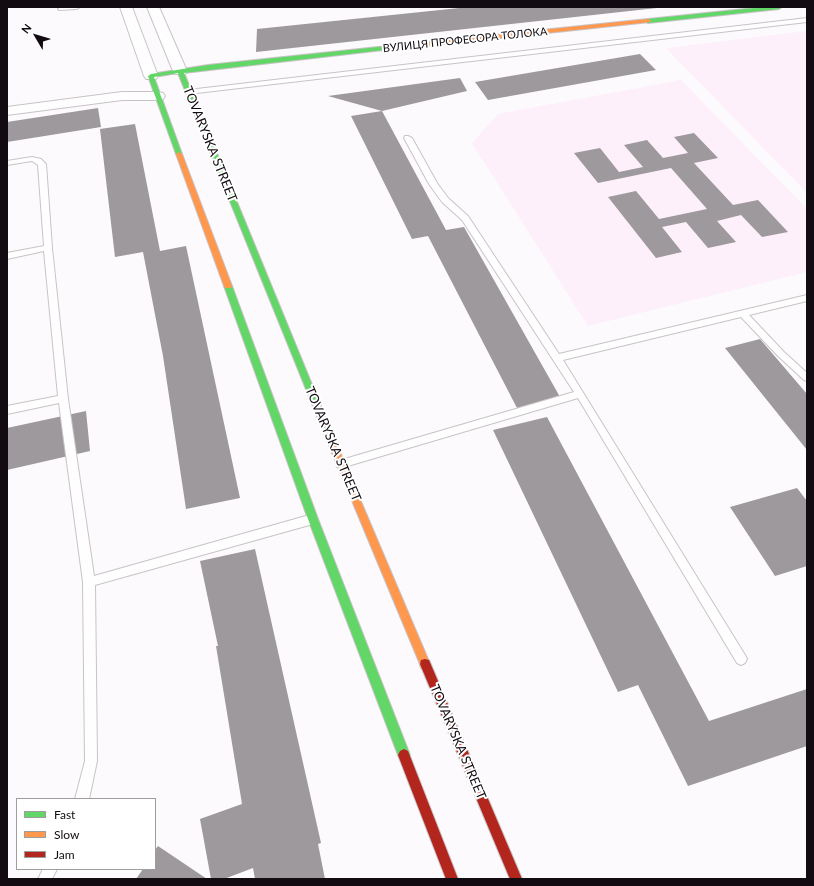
<!DOCTYPE html>
<meta charset="utf-8">
<style>
body{margin:0}
#map{position:relative;width:814px;height:886px;overflow:hidden;background:#fcfafc;font-family:Lato,sans-serif}
canvas{display:block}
.frame{position:absolute;inset:0;border:8px solid #120b11;pointer-events:none}
.legend{position:absolute;left:16px;top:798px;width:140px;height:72px;box-sizing:border-box;background:#fff;border:1px solid #a09da0;margin:0;padding:5px 7px;list-style:none;font-size:12px;color:#120b11}
.legend li{display:flex;align-items:center;gap:8px;height:20px}
.legend b{width:20px;border:1px solid #a09da0}
.north{position:absolute;left:16px;top:16px;width:40px;height:40px;-webkit-text-stroke:3px #fff;paint-order:stroke;rotate:308deg;font-size:11px;font-weight:700;line-height:16px;text-align:center;color:#120b11}
.north::after{content:'';display:block;margin:auto;width:14px;height:18px;background:#120b11;clip-path:polygon(50% 0,100% 100%,50% 72%,0 100%)}
</style>
<div id="map">
<canvas width="814" height="886"></canvas>
<div class="frame"></div>
<ul class="legend">
<li><b style="height:5px;background:#63d668"></b>Fast</li>
<li><b style="height:5px;background:#ff974d"></b>Slow</li>
<li><b style="height:5px;background:#b3261e"></b>Jam</li>
</ul>
<div class="north">N</div>
</div>
<script>
const ctx = document.querySelector('canvas').getContext('2d');
ctx.lineJoin = 'round';
function fillPath(path, color) { ctx.fillStyle = color; ctx.fill(path, 'evenodd'); }
const poly = rows => new Path2D(rows.map(r => 'M' + r).join(''));
function stroke(path, color, width, dash) { ctx.strokeStyle = color; ctx.lineWidth = width; ctx.lineCap = dash ? 'butt' : 'round'; ctx.setLineDash(dash || []); ctx.stroke(path); }
function label(font, color, halo, rows, align = 'center') {
  ctx.font = font + ' Lato,sans-serif'; ctx.lineWidth = 4; ctx.setLineDash([]); ctx.textBaseline = 'middle'; ctx.strokeStyle = halo; ctx.fillStyle = color; for (const [text, x, y, turn = 0] of rows) {
    ctx.save(); ctx.translate(x, y); ctx.rotate((+turn || 0) * Math.PI / 180); ctx.textAlign = isNaN(turn) ? turn : align; if (halo) ctx.strokeText(text, 0, 0); ctx.fillText(text, 0, 0); ctx.restore();
  }
}
const built = poly([
 [807,31,807,193,666,48],
 [681,80,807,209,807,272,588,326,472,143,498,114]
]);
const building = poly([
 [469,7,657,8,256,52,257,29],
 [640,54,656,70,488,100,475,82],
 [460,78,467,91,382,111,446,230,464,227,560,397,517,408,428,236,412,239,351,116,382,111,328,96],
 [98,108,101,127,7,142,7,122],
 [135,124,160,251,186,246,240,498,186,509,163,356,143,252,115,257,100,129],
 [694,133,718,158,694,163,733,205,758,200,788,232,762,237,741,215,717,221,736,242,708,248,686,222,662,227,682,252,656,258,608,197,636,191,659,219,707,209,671,168,598,183,574,153,600,148,619,172,643,167,624,145,647,140,663,158,688,153,674,137],
 [760,339,807,394,807,450,725,348],
 [86,411,90,451,7,470,7,428],
 [547,417,709,721,807,689,807,746,688,786,638,685,618,692,493,430],
 [797,488,807,501,807,566,775,576,730,507],
 [255,549,321,843,318,844,325,879,255,879,253,868,224,879,211,879,200,819,242,804,216,646,218,646,200,561],
 [158,846,207,879,136,879,143,869,155,869,155,850]
]);
const lane = poly([
 [61,7,80,7,77,9,59,10,58,9,61,7],
 [807,18,807,22,188,94,185,92,188,90,807,18],
 [405,136,408,136,412,138,437,183,448,198,468,216,559,354,807,295,807,301,749,315,784,352,807,373,807,381,804,380,778,356,741,317,563,360,745,655,747,659,745,663,741,665,737,663,578,398,341,468,337,467,336,464,337,461,341,460,574,392,462,220,442,202,429,184,404,138,405,136],
 [32,157,41,159,46,164,52,248,68,399,94,576,313,514,317,516,318,519,317,522,313,524,95,585,97,761,89,799,75,799,85,761,83,582,59,403,7,414,7,406,58,396,44,251,7,259,7,253,44,246,38,165,32,161,7,165,7,161,32,157],
 [43,869,57,869,52,879,38,879,43,869]
]);
const street = poly([
 [120,7,132,7,158,76,156,79,146,79,144,76,120,7],
 [147,7,159,7,187,71,185,74,175,74,173,71,147,7],
 [122,92,158,92,163,93,165,96,163,99,158,100,122,100,7,115,7,107,122,92]
]);
const fast = poly([
 [764,7,782,7,779,9,648,23,645,21,648,19,764,7],
 [416,43,418,44,418,46,184,73,331,431,330,433,327,434,324,433,323,431,178,73,154,77,182,154,179,156,176,154,148,76,151,74,208,65,416,43],
 [228,283,232,286,318,519,410,755,408,759,404,761,400,759,398,755,308,519,224,286,228,283]
]);
const slow = poly([
 [648,19,651,21,650,22,416,47,413,45,416,43,648,19],
 [179,152,182,154,232,286,231,288,225,288,224,286,176,154,179,152],
 [327,428,330,429,331,431,430,664,429,668,425,669,421,668,420,664,323,431,324,429,327,428]
]);
const jam = poly([
 [425,659,429,660,522,879,510,879,420,664,421,660,425,659],
 [404,749,408,751,458,879,446,879,398,755,400,751,404,749]
]);
const farStreetnames = [
 ["ВУЛИЦЯ ПРОФЕСОРА ТОЛОКА",465,40,-6]
];
const streetNames = [
 ["TOVARYSKA STREET",210,144,68],
 ["TOVARYSKA STREET",333,444,67],
 ["TOVARYSKA STREET",458,742,67]
];
fillPath(built, '#fdf0fa');
fillPath(building, '#9d999c');
stroke(lane, '#c8c3c7', 2);
stroke(street, '#c8c3c7', 2);
stroke(fast, '#c8c3c7', 2);
stroke(slow, '#c8c3c7', 2);
stroke(jam, '#c8c3c7', 2);
fillPath(lane, '#fffeff');
fillPath(street, '#fffeff');
fillPath(fast, '#63d668');
fillPath(slow, '#ff974d');
fillPath(jam, '#b3261e');
label('11px', '#120b11', '#fff', farStreetnames);
label('13px', '#120b11', '#fff', streetNames);
</script>
